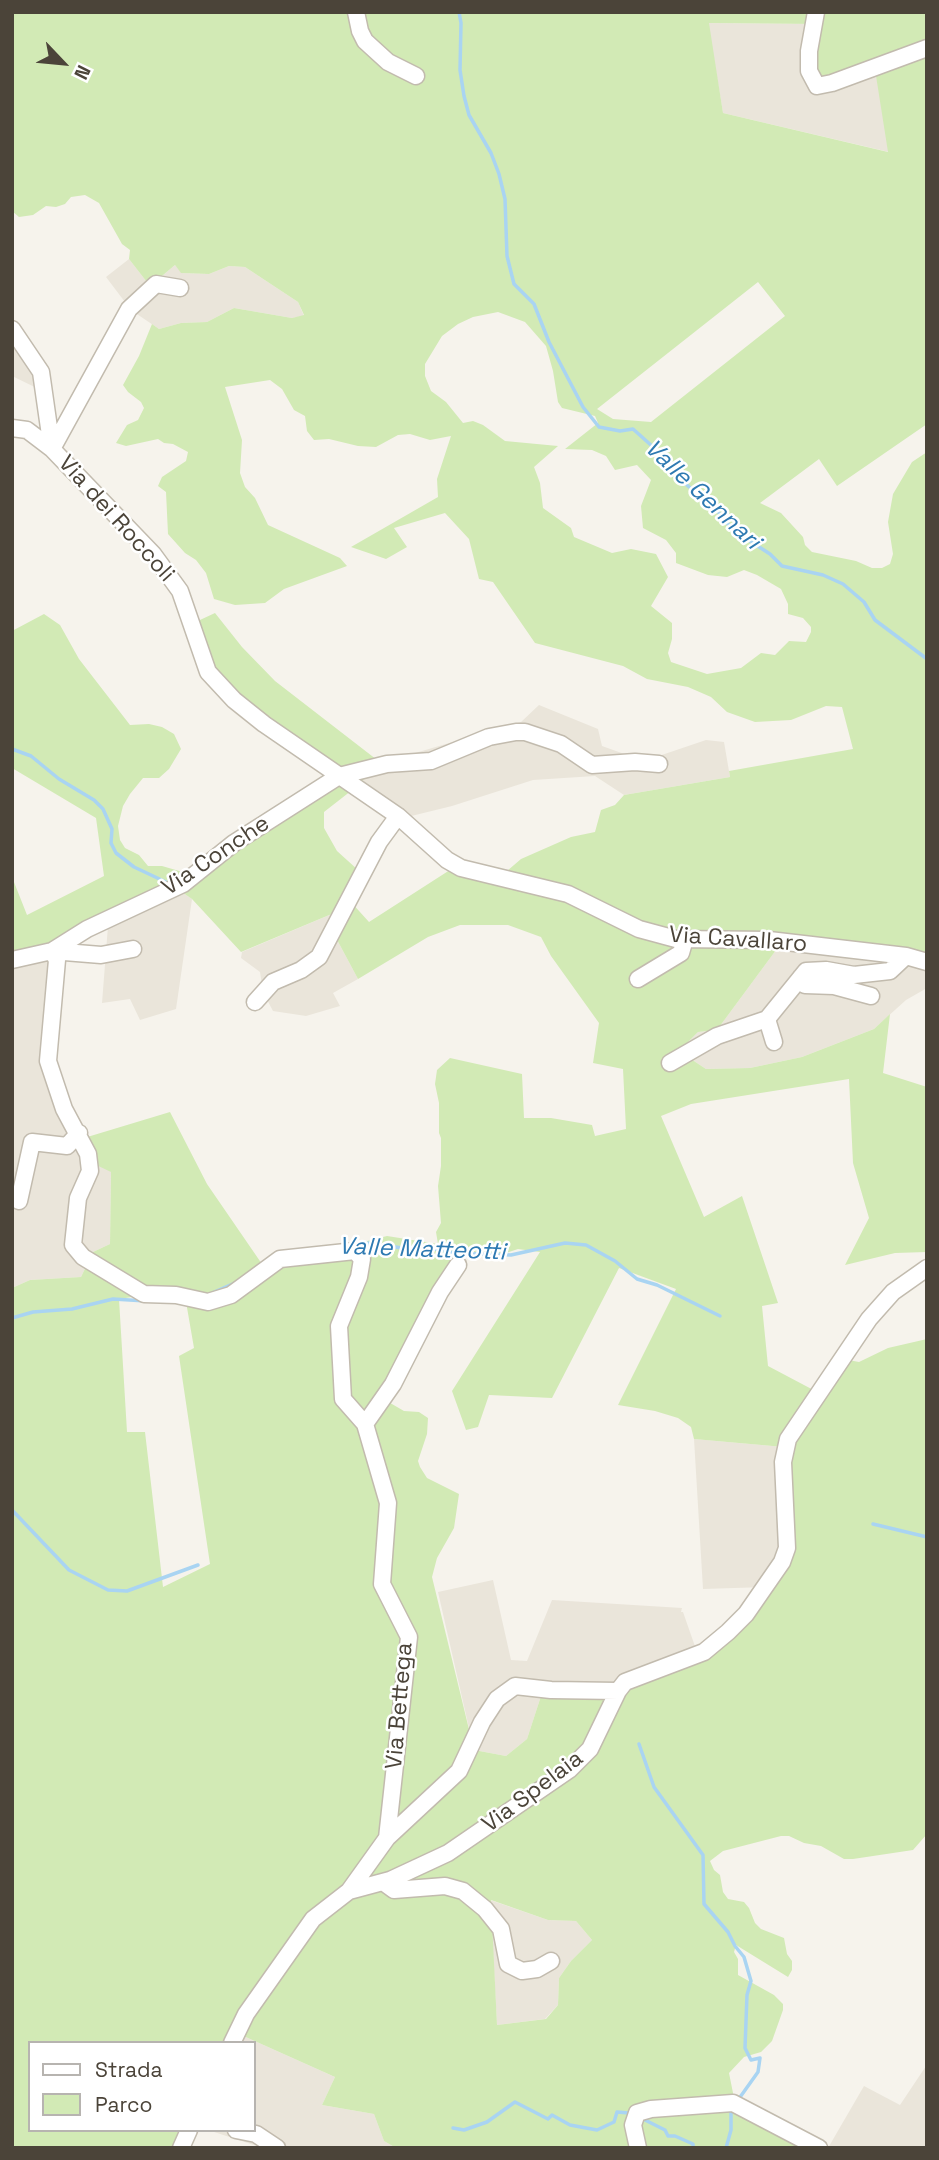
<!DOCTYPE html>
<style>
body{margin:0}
#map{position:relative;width:939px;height:2160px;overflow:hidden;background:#f6f3ec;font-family:"Space Grotesk",sans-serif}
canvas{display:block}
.frame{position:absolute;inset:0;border:14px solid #4b4439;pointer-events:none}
.legend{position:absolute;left:28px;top:2041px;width:228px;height:91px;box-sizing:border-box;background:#fff;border:2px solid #b7b4b0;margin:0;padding:9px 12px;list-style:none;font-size:21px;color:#4b4439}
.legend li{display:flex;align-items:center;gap:14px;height:35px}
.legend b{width:35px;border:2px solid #b7b4b0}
.north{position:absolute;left:28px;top:28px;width:70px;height:70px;-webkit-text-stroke:5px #fff;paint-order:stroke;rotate:116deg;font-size:19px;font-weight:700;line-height:28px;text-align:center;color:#4b4439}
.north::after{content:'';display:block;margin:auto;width:24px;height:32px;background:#4b4439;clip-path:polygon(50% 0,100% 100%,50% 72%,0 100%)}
</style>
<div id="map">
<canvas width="939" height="2160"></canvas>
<div class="frame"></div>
<ul class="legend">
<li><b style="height:9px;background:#fff"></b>Strada</li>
<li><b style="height:19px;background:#d2eab5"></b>Parco</li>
</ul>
<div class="north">N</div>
</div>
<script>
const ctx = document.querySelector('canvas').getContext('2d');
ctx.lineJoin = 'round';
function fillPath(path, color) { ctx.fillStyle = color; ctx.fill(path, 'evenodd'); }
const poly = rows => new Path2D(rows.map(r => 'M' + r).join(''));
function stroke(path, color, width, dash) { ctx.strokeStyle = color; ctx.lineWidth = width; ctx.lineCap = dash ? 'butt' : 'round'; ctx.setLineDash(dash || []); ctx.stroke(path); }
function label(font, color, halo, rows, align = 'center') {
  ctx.font = font + ' "Space Grotesk",sans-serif'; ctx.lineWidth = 5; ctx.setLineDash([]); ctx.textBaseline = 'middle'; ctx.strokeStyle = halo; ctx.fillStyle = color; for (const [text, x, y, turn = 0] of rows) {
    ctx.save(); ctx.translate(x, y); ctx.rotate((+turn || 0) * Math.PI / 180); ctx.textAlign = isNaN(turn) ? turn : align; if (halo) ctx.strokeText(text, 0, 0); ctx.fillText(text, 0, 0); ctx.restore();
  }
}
const residential = poly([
 [708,23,818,24,875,63,889,152,723,113],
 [129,259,150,286,175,265,182,273,209,274,229,266,245,267,298,302,304,316,292,318,234,308,207,322,181,323,159,329,131,310,106,277],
 [12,331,47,393,12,376],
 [539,705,598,729,602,746,644,761,706,740,724,742,730,777,624,795,595,776,533,780,452,806,395,820,356,787,381,763,521,722],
 [176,888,192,899,176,1009,140,1020,130,999,102,1003,108,926],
 [334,913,335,936,358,979,333,993,340,1006,306,1016,273,1011,263,992,260,972,241,958,242,952],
 [782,942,927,967,927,988,906,1000,874,1029,802,1057,750,1068,706,1069,679,1051,698,1032,717,1030],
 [56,953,52,1066,64,1105,111,1172,110,1244,93,1252,81,1277,30,1280,12,1288,12,962],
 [694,1439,784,1447,779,1562,766,1587,703,1589],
 [493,1580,511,1660,527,1661,552,1600,682,1608,681,1612,683,1612,698,1655,621,1685,542,1693,527,1739,506,1756,474,1750,438,1592],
 [490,1900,548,1920,576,1921,592,1940,571,1961,559,1978,558,2005,545,2019,497,2025],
 [239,2034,335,2077,322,2105,374,2114,384,2141,396,2148,263,2148,208,2130,254,2130,254,2043,235,2043],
 [926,2066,927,2148,828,2148,864,2086,900,2105]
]);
const green = poly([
 [12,12,927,12,927,424,837,486,819,459,760,503,781,513,803,537,805,545,812,552,856,561,872,568,882,568,890,564,893,554,888,522,893,494,912,462,927,452,927,967,782,942,717,1030,698,1032,679,1051,706,1069,750,1068,802,1057,874,1029,890,1014,883,1073,927,1087,927,1252,895,1253,845,1265,869,1218,853,1163,849,1079,691,1104,661,1116,704,1217,742,1196,778,1303,762,1306,768,1366,821,1394,843,1359,859,1362,888,1348,927,1339,927,1834,913,1850,853,1859,844,1859,821,1846,804,1843,789,1836,781,1836,723,1851,710,1861,714,1870,720,1875,723,1892,728,1899,744,1902,749,1908,755,1923,761,1929,784,1938,787,1954,792,1961,792,1970,788,1977,736,1945,734,1952,738,1959,738,1975,774,1995,783,2004,783,2010,772,2041,761,2052,744,2057,729,2073,733,2093,730,2110,807,2148,396,2148,384,2141,374,2114,322,2105,335,2077,239,2034,235,2043,30,2043,30,2130,194,2130,184,2148,12,2148,12,1288,30,1280,81,1277,93,1252,110,1244,111,1172,90,1162,84,1138,170,1112,207,1184,264,1267,387,1236,438,1244,436,1232,441,1223,438,1186,441,1166,441,1138,439,1133,439,1103,435,1084,437,1070,450,1058,522,1074,524,1118,551,1118,592,1125,595,1136,626,1129,623,1069,593,1063,599,1023,551,956,541,937,508,925,460,925,428,937,358,979,335,936,334,913,241,952,192,899,176,888,12,962,12,877,27,915,104,876,96,818,12,768,12,631,44,614,60,625,79,659,130,725,149,724,162,727,174,734,181,749,169,769,159,778,143,778,130,794,123,806,118,826,120,840,125,848,139,855,148,866,162,866,193,875,339,781,233,702,187,626,215,613,242,647,275,681,381,763,356,787,324,812,324,828,337,851,358,870,350,901,369,922,453,868,500,877,521,859,571,837,595,832,601,810,615,805,624,795,730,777,729,771,853,749,842,707,826,706,791,720,755,722,727,712,711,697,688,687,647,679,623,666,535,643,493,582,479,579,469,539,445,513,394,528,407,547,386,559,351,547,438,497,437,479,451,436,430,440,410,434,398,435,376,447,358,446,329,439,314,440,307,431,305,416,294,410,282,389,270,380,225,387,242,440,240,473,245,487,255,498,268,525,340,558,347,566,284,589,265,603,235,605,214,599,206,573,196,560,185,553,168,534,166,492,158,486,162,477,186,461,188,452,173,444,164,443,158,439,126,446,116,443,127,425,138,420,144,408,141,402,128,392,123,385,139,356,152,324,159,329,181,323,207,322,234,308,292,318,304,315,298,302,245,267,229,266,209,274,181,273,175,265,150,286,129,259,130,250,122,244,99,203,85,195,71,197,65,204,56,207,46,206,33,215,19,217,12,211],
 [709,23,817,24,813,58,819,80,874,63,888,152,723,113],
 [758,282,785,316,651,422,613,419,597,409],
 [498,312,525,322,546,346,553,371,558,402,562,408,595,416,598,423,565,449,592,450,606,456,615,470,637,465,651,480,641,506,643,528,666,540,676,553,676,563,708,575,727,577,744,570,757,575,781,589,788,604,788,614,803,618,811,627,811,632,806,642,789,641,775,655,761,653,741,668,707,674,671,662,668,653,672,639,672,623,651,606,668,577,656,554,631,549,612,553,574,537,571,528,543,508,540,483,534,467,558,446,505,441,483,425,473,421,463,423,446,402,431,391,425,376,425,364,442,336,458,324,473,317],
 [518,1249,540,1252,452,1391,466,1430,478,1427,489,1395,552,1398,619,1268,676,1289,618,1405,655,1411,678,1418,691,1427,694,1439,784,1447,779,1562,732,1629,699,1655,616,1695,542,1693,527,1739,506,1756,474,1750,432,1577,437,1558,454,1528,459,1494,427,1478,420,1467,418,1461,427,1434,428,1418,419,1412,404,1411,385,1400,445,1278,460,1254,467,1255,480,1250,497,1256],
 [152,1294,185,1296,194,1348,179,1356,210,1564,163,1587,145,1432,127,1432,119,1299],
 [491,1900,548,1920,576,1921,592,1940,571,1961,559,1978,558,2005,546,2019,497,2025]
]);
const stream = poly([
 [459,12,461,23,460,70,464,96,469,115,491,153,499,174,505,199,507,256,514,284,534,304,549,342,583,407,599,427,620,431,633,429,652,446,667,469,714,507,733,530,770,554,782,566,823,575,843,584,864,602,875,620,927,659],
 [12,749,31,756,59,779,94,800,103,809,112,829,111,843,116,853,134,867,168,883],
 [355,1245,370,1243,408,1249,430,1248,455,1253,511,1255,565,1243,586,1245,615,1261,637,1279,657,1285,720,1316],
 [212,1293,237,1282],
 [12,1318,33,1312,72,1309,113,1299,146,1301],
 [12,1510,69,1570,108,1590,127,1591,198,1565],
 [873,1524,927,1537],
 [639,1744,654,1787,703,1855,704,1904,728,1932,735,1946,744,1957,751,1981,747,1995,745,2048,751,2060,760,2058,758,2072,738,2100],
 [643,2119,665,2130,668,2136,675,2136,693,2144,693,2148],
 [453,2128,464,2130,487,2122,515,2102,548,2119,552,2115,570,2125,597,2130,614,2122,617,2112,629,2113],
 [726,2148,731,2130,731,2112]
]);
const minor = poly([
 [356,12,360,31,365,41,388,62,416,76],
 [816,12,809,51,809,71,817,86,832,83,927,48],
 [12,329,41,372,52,449],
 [12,428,27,430,52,449,153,554,180,591,208,672,234,700,264,724,398,816,447,860,461,868,568,894,639,929,676,939,769,940,906,956,927,962],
 [52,449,129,309,156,284,180,288],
 [52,951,57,960,48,1061,64,1109,88,1154,90,1171,78,1198,73,1245,83,1257,144,1294,176,1295,208,1302,231,1295,280,1259,355,1251,362,1259,359,1277,339,1326,343,1399,365,1424,388,1503,382,1584,409,1637,387,1838,349,1891],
 [52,951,101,955,133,949],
 [12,960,52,951,87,929,183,884,234,843,339,776,387,764,431,761,489,737,516,732,525,732,561,744,592,765,635,762,659,764],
 [801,977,805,985,834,986,871,996],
 [638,979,681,953,685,939],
 [255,1002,273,982,301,970,319,957,379,842,398,816],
 [774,1042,767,1019,806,971,826,970,854,975,890,971,906,956],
 [670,1063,717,1036,767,1019],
 [19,1201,32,1142,67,1146,79,1133],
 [365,1424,393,1384,440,1292,458,1265],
 [387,1838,459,1771,482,1722,497,1699,515,1686,551,1690,618,1691],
 [383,1882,394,1890,445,1886,463,1891,485,1909,501,1929,508,1964,522,1971,537,1969,551,1961],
 [232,2043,246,2014,313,1919,349,1891,390,1880,448,1853,569,1770,590,1749,618,1691,625,1682,704,1652,728,1632,746,1614,782,1562,787,1548,783,1462,788,1439,869,1319,893,1292,927,1268],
 [236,2130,256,2134,277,2148],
 [181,2148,189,2130],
 [638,2148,633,2125,637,2113,651,2109,733,2103,819,2148]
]);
const streetNames = [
 ["Via dei Roccoli",116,519,48],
 ["Via Conche",216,856,-34],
 ["Via Cavallaro",738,940,4],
 ["Via Bettega",400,1706,-85],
 ["Via Spelaia",533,1792,-37]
];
const waterNames = [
 ["Valle Gennari",702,495,43],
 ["Valle Matteotti",422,1250,2]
];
fillPath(residential, '#eae5da');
fillPath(green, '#d2eab5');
stroke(stream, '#a9d4f2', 3.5);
stroke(minor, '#c2bbae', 19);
stroke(minor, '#fff', 16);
label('23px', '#4b4439', '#fff', streetNames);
label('italic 24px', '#2e7ab2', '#fff', waterNames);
</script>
